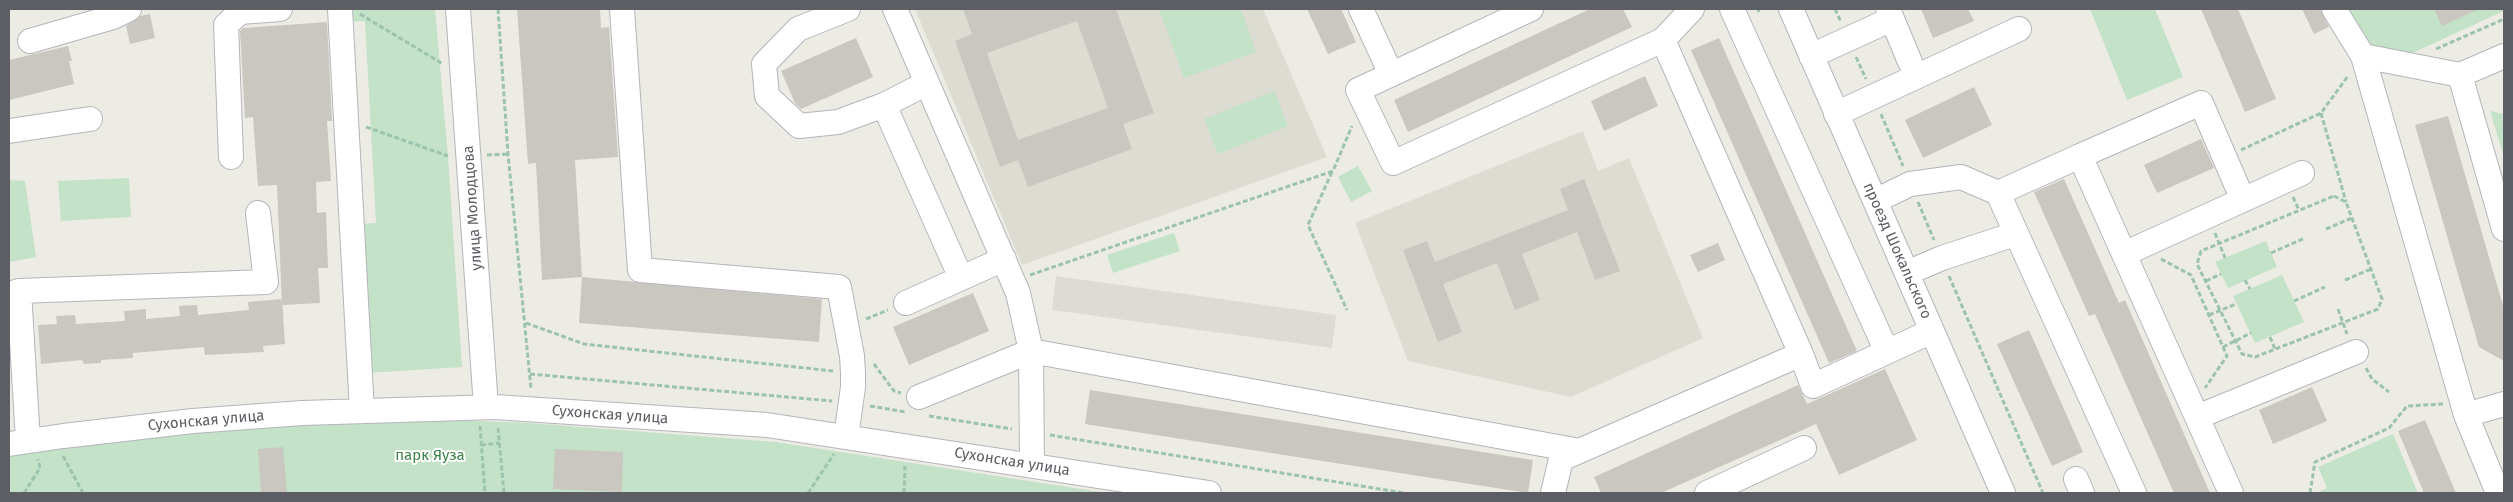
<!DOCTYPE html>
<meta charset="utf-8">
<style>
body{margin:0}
#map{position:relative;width:2513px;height:502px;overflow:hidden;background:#edece4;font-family:"Fira Sans",sans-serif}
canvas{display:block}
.frame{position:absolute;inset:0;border:10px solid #5c5e63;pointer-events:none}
</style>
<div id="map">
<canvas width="2513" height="502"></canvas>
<div class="frame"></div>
</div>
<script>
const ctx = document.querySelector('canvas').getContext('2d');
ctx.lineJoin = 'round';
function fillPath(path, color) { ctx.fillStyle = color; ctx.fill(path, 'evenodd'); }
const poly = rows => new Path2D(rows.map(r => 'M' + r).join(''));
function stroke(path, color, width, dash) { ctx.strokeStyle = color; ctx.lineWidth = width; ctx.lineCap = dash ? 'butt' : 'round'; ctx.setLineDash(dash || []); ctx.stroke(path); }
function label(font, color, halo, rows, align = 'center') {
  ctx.font = font + ' "Fira Sans",sans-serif'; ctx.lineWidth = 4; ctx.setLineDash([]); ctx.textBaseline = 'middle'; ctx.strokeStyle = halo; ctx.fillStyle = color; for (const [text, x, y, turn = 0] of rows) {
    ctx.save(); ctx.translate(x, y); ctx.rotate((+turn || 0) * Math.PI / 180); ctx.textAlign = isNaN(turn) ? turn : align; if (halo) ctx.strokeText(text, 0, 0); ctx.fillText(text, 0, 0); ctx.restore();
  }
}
const industrial = poly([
 [1056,276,1336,315,1332,348,1052,310]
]);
const education = poly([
 [915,9,1263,9,1327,157,1022,265],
 [1583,131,1598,171,1629,158,1703,338,1571,397,1408,361,1355,223]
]);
const green = poly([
 [348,9,435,9,448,156,462,367,368,373,360,224,376,223,365,21,349,22],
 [1159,9,1241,9,1256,52,1184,78],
 [2090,9,2155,9,2183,77,2127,100],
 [2346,9,2504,9,2504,11,2408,55,2368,45],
 [1274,91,1288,126,1218,154,1204,119],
 [2490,111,2504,114,2504,157],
 [1358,166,1372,191,1351,202,1338,177],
 [129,178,131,217,61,221,58,181],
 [9,180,25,181,36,257,9,262],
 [1174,233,1180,251,1113,273,1107,255],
 [2266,241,2277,267,2228,288,2215,262],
 [2282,275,2304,322,2255,343,2233,296],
 [427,419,529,423,776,442,1107,493,9,493,9,456,198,430],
 [2393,434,2418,493,2317,493,2327,488,2318,467]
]);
const building = poly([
 [517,9,600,9,601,28,609,27,618,157,575,160,582,277,542,280,536,163,528,164],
 [963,9,1116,9,1154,113,1123,124,1132,149,1028,187,1018,160,1000,167,955,41,972,34],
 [1077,21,1108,108,1018,140,987,53],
 [1307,9,1341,9,1356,42,1328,54],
 [1590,9,1623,9,1632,27,1408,132,1394,100],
 [1921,9,1968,9,1974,21,1933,38],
 [2201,9,2238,9,2276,99,2245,112],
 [2302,9,2320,9,2329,27,2314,34],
 [2434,9,2479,9,2442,26],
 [150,14,155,38,130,44,126,26,140,16],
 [327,22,332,121,327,121,331,181,316,182,317,213,326,212,328,268,318,268,320,303,282,305,277,185,258,186,253,117,245,118,240,31,243,28],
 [856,38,873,77,801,109,795,103,781,71],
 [1719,38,1857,351,1829,363,1691,50],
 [68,46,72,61,69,61,74,84,9,100,9,60],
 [1645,76,1658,106,1604,131,1591,101],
 [1974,87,1992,125,1923,158,1905,120],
 [2448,116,2504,309,2504,361,2479,347,2415,125],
 [2201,139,2214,168,2157,193,2144,165],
 [1584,179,1620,271,1595,280,1577,232,1522,254,1540,300,1515,310,1497,263,1443,284,1462,332,1438,342,1403,250,1427,241,1435,262,1568,210,1560,189],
 [2064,179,2119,303,2125,300,2210,493,2174,493,2095,314,2089,316,2034,192],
 [1718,243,1725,260,1698,272,1690,255],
 [582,277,822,299,819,342,579,323],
 [973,293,989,331,909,365,893,327],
 [282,299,285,344,263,346,264,352,205,355,204,347,133,353,133,358,101,360,101,363,84,364,82,360,41,364,38,325,57,324,56,316,75,315,76,324,92,323,125,321,124,311,146,309,146,319,180,316,179,306,197,305,198,315,249,310,248,302],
 [2029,330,2083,452,2052,466,1997,344],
 [1885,369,1917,440,1839,475,1816,424,1661,493,1601,493,1594,477,1798,385,1807,404],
 [2312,387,2327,421,2273,444,2259,410],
 [1090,390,1533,460,1528,493,1085,424],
 [2425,420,2456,493,2424,493,2398,431],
 [283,447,287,493,261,493,258,449],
 [555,449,623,452,622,492,553,489]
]);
const path = poly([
 [498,9,508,154,531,389],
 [1758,9,1759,12],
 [1835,9,1841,22],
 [360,14,443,64],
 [2436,49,2504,19],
 [1856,57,1866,79],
 [2321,113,2346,202],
 [1881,114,1903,166],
 [366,127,448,156],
 [2241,150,2321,113,2348,76],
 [487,155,508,154],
 [1332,172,1308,225,1347,310],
 [2334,196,2346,202,2382,299,2378,309,2255,357,2242,354,2197,264,2201,251,2334,196],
 [2293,197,2299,210],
 [1918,202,1934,240],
 [2326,229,2352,218],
 [2215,233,2225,258],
 [2271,253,2305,238],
 [2161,259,2191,275,2227,356,2205,388],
 [1030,275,1333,171,1352,126],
 [1949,276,2043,493],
 [2245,280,2250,289],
 [2345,280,2371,269],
 [2206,281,2221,274],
 [2294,301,2325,287],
 [2338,309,2347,334],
 [2209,315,2236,304],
 [866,319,888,310],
 [526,323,584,344,833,371],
 [2270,337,2275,349],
 [2223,347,2251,333],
 [874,364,894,391,901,393],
 [2366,368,2372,379,2389,392],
 [530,374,832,401],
 [870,406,906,412],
 [929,416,1012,429],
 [480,426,485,493],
 [498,428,504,493],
 [1050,435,1404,493],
 [481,445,499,443],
 [63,456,83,493],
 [24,493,40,468,38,459],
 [808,493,834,454],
 [904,493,905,466],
 [2310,493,2315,462,2389,428,2407,406,2443,404]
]);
const minor = poly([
 [340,9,362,411],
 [458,9,486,407],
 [622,9,640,270,839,287,852,356,853,373,853,387,846,437],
 [848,9,798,29,764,64,767,96,799,126,838,122,884,105],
 [895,9,1018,293,1031,351,1580,451],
 [1361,9,1391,74],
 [1531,9,1358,90,1393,163,1663,40,1692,9],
 [1732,9,1887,352],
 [1791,9,2003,493],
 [1888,9,1910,62],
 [2334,9,2363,56,2466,415,2498,493],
 [30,41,113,17,129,9],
 [1811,56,1892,19],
 [2363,56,2460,75,2504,56],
 [2460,75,2504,229],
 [927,83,884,105,961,278],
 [1836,114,2019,29],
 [9,131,90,119],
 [2080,156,2201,103,2243,200],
 [231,157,226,25,240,12,280,9],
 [1998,193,2080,156,2231,493],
 [1875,201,1910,184,1961,177,1998,193,2134,493],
 [2124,254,2302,173],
 [1907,273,1942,258,2015,234],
 [19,291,266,282,258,213],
 [9,294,19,291,28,441],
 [906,303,1004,259],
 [1801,354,1813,386,1932,331],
 [919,397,1031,351,1032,465],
 [2466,415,2504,404],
 [2197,417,2356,352],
 [9,444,63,436,193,421,302,413,495,407,767,425,1209,493],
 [2076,479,2082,493],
 [1553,493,1561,459,1801,354,1663,40],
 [1707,493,1804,448]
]);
const streetNames = [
 ["улица Молодцова",473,208,-94],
 ["проезд Шокальского",1897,251,66],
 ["Сухонская улица",610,415,4],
 ["Сухонская улица",206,421,-5],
 ["Сухонская улица",1012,462,9]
];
const parkNames = [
 ["парк Яуза",430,456]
];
fillPath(industrial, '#dcdbd6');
fillPath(education, '#dddcd2');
fillPath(green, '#c3e2c8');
fillPath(building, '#c9c7c0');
stroke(minor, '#b4b5ba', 26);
stroke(path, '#9cc3ae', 3, [5, 2.5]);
stroke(minor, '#fff', 24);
label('15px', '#5c5e63', '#fff', streetNames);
label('15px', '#3d814b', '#fff', parkNames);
</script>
